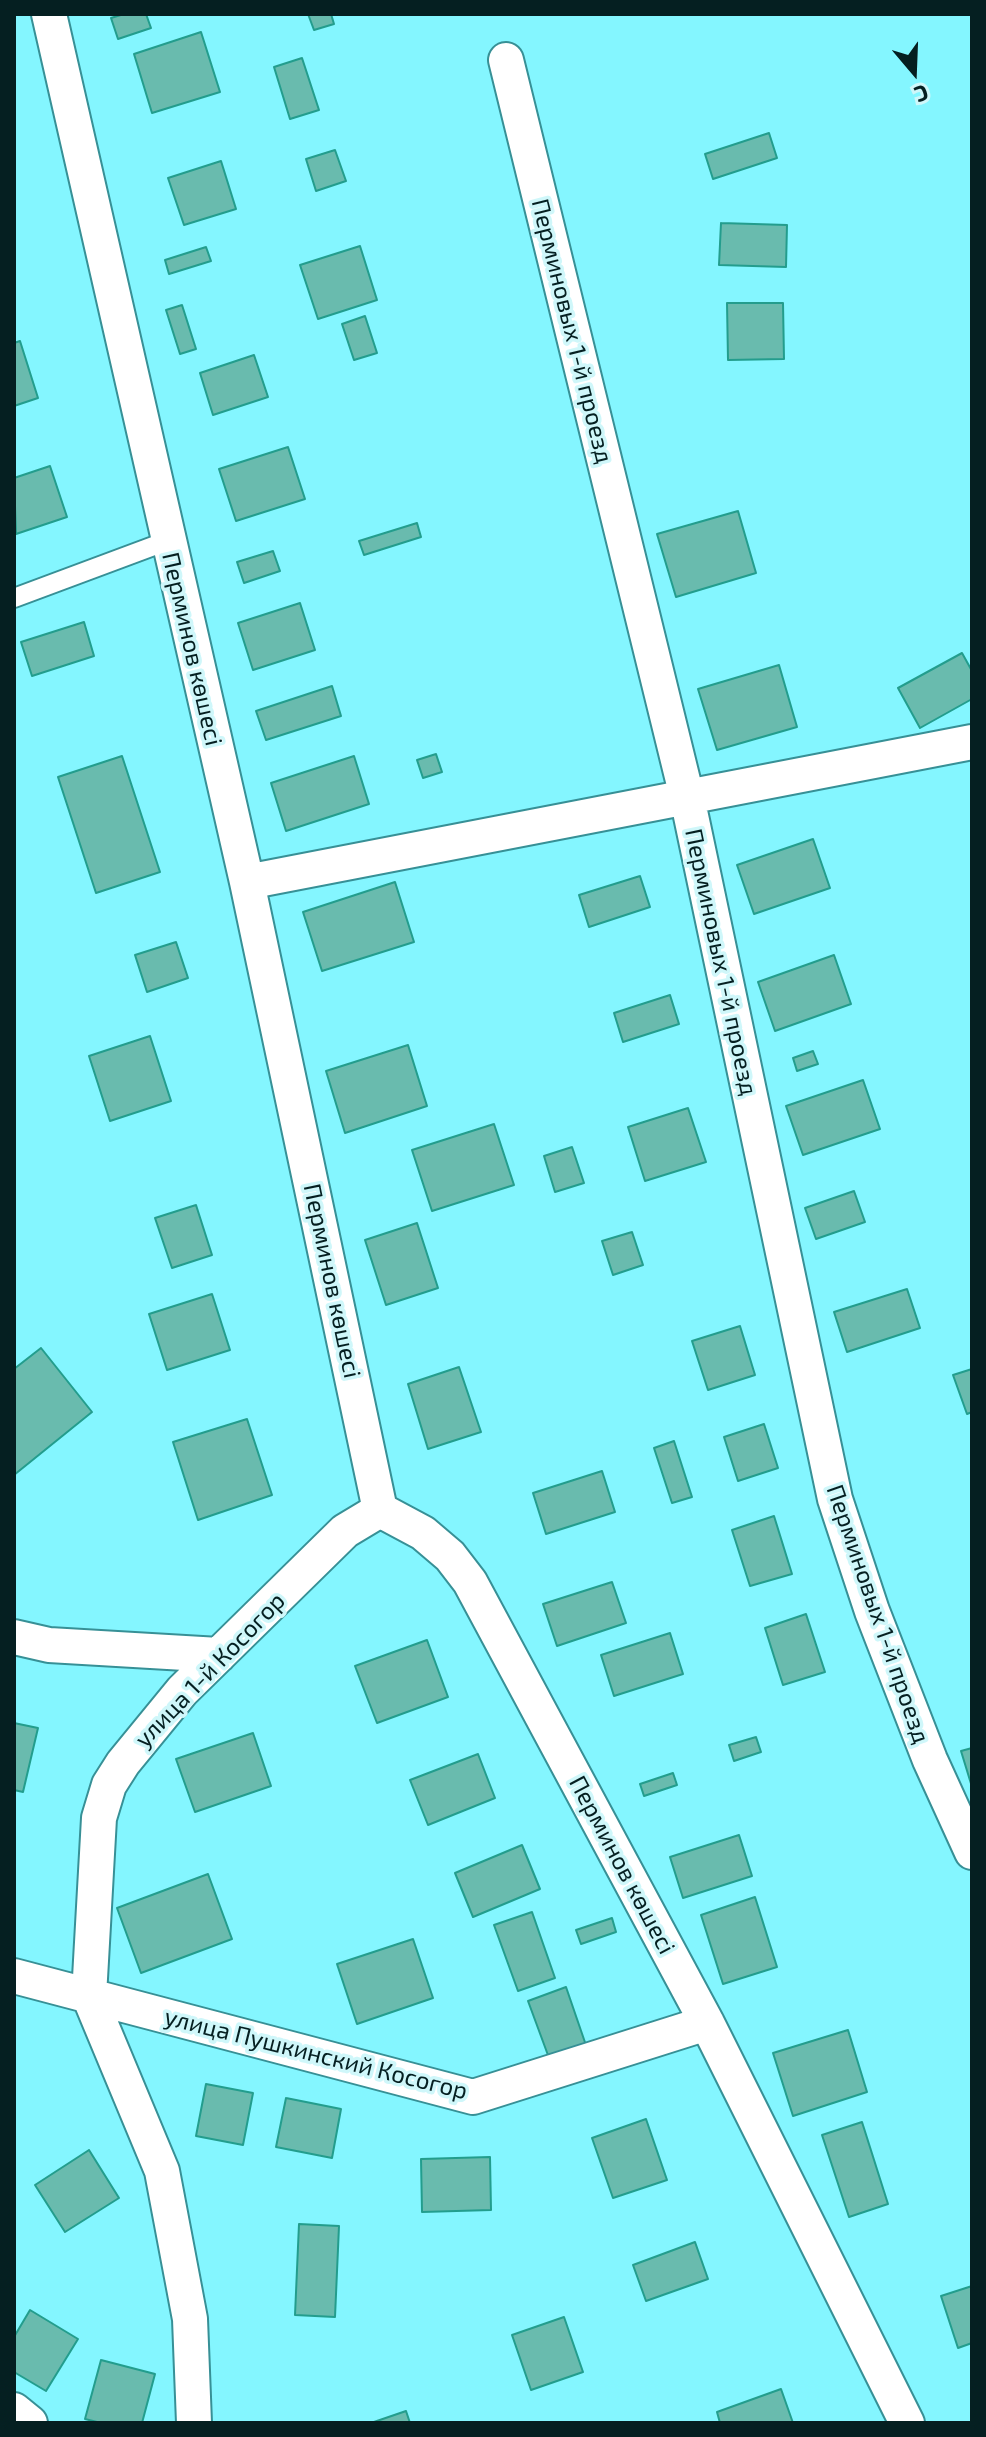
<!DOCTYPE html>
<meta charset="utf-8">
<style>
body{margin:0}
#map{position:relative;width:986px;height:2437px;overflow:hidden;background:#84f6ff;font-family:"Exo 2",sans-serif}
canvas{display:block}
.frame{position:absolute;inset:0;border:16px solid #051f21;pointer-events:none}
.north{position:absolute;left:874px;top:32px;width:80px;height:80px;-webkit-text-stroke:6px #cff7fa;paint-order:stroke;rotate:161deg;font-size:22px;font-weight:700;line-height:32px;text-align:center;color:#051f21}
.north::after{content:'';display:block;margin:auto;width:28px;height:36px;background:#051f21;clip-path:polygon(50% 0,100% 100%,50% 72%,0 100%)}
</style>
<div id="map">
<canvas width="986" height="2437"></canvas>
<div class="frame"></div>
<div class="north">С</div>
</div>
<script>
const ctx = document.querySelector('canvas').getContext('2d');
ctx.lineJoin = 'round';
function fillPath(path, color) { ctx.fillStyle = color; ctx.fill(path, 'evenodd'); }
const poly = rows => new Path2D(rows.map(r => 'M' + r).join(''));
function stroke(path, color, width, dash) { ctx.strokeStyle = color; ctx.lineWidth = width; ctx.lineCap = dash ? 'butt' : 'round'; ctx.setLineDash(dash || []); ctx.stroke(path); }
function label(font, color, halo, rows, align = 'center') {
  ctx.font = font + ' "Exo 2",sans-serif'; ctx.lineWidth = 7; ctx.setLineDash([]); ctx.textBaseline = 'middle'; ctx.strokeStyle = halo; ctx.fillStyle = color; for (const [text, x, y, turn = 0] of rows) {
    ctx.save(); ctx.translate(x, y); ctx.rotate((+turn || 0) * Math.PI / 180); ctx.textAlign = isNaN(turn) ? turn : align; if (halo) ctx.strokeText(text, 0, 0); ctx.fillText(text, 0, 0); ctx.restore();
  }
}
const building = poly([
 [124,14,146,14,151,28,118,39,111,18,124,14],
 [308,14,331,14,334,24,314,30,308,14],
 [201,32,220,92,152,113,134,54,201,32],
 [302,58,319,110,290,119,274,67,302,58],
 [769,133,777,158,713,179,705,154,769,133],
 [335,150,346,181,316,191,306,159,335,150],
 [221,161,236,209,184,225,168,178,221,161],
 [721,223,787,225,786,267,719,265,721,223],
 [360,246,377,300,318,319,300,265,360,246],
 [206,247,211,261,169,274,165,260,206,247],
 [727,303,783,303,784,359,728,360,727,303],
 [182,305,196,349,180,354,166,310,182,305],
 [365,316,377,353,354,360,342,324,365,316],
 [20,341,38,398,14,406,14,343,20,341],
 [254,355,268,397,213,415,200,373,254,355],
 [288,447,305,499,236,521,219,469,288,447],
 [50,466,67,517,16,534,14,478,50,466],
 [738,511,756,573,676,597,657,534,738,511],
 [417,523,421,537,364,555,359,541,417,523],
 [273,551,280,571,244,583,237,562,273,551],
 [300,603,315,650,253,670,238,623,300,603],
 [84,622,94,656,32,676,21,642,84,622],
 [962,653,972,671,972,699,920,728,898,688,962,653],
 [779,665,797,727,717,750,698,689,779,665],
 [332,686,341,716,266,740,256,711,332,686],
 [436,754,442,772,423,778,417,760,436,754],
 [122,756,160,872,96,893,58,777,122,756],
 [354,756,369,804,286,831,271,783,354,756],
 [813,839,830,888,754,914,737,865,813,839],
 [640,876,650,907,589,927,579,895,640,876],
 [395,882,414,942,322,971,303,912,395,882],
 [176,942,188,978,147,992,135,955,176,942],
 [834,955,851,1004,775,1031,758,982,834,955],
 [670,995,679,1024,623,1042,614,1013,670,995],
 [150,1036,171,1101,110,1121,89,1056,150,1036],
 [408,1045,427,1106,345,1133,326,1071,408,1045],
 [813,1051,818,1064,797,1071,793,1058,813,1051],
 [863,1080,880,1129,803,1155,786,1106,863,1080],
 [688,1108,706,1162,645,1181,628,1127,688,1108],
 [494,1124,514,1185,432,1211,412,1150,494,1124],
 [572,1147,584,1183,555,1192,544,1156,572,1147],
 [854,1191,865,1222,816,1239,805,1208,854,1191],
 [196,1205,212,1255,172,1268,155,1218,196,1205],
 [417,1223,438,1288,386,1305,365,1240,417,1223],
 [632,1232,643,1265,613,1275,602,1241,632,1232],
 [907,1289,920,1328,847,1352,834,1312,907,1289],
 [212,1294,230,1350,167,1370,149,1314,212,1294],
 [740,1326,755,1375,708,1390,692,1341,740,1326],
 [41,1348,92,1412,14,1475,14,1369,41,1348],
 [459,1367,481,1432,428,1449,408,1384,459,1367],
 [972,1369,972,1412,967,1414,953,1375,972,1369],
 [247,1419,272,1495,198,1520,173,1442,247,1419],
 [764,1424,778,1468,738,1481,724,1437,764,1424],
 [674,1441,692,1497,672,1503,654,1448,674,1441],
 [602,1471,615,1512,546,1534,533,1493,602,1471],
 [774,1516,792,1574,750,1586,732,1530,774,1516],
 [612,1582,626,1623,557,1646,543,1604,612,1582],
 [806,1614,825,1672,783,1685,765,1628,806,1614],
 [670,1633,683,1674,614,1696,601,1655,670,1633],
 [427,1640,448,1697,377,1723,355,1666,427,1640],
 [14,1723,38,1728,23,1792,14,1790,14,1723],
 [253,1733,271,1786,195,1812,176,1759,253,1733],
 [756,1737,761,1752,734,1761,729,1745,756,1737],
 [972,1748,972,1787,961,1751,972,1748],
 [478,1754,495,1798,428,1825,410,1780,478,1754],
 [673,1773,677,1785,644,1796,640,1784,673,1773],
 [739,1835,752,1876,683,1898,670,1857,739,1835],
 [522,1845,540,1889,473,1917,455,1873,522,1845],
 [208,1874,232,1939,141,1973,117,1908,208,1874],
 [755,1897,777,1967,723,1984,701,1915,755,1897],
 [532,1912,555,1978,518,1991,494,1925,532,1912],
 [612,1918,616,1932,581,1944,576,1930,612,1918],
 [413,1939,433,1998,357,2024,337,1964,413,1939],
 [566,1987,589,2054,552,2066,528,2001,566,1987],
 [848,2030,867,2092,793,2116,773,2053,848,2030],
 [206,2084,253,2093,243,2145,196,2136,206,2084],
 [286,2098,341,2109,332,2158,276,2147,286,2098],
 [646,2119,667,2180,613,2198,592,2138,646,2119],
 [862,2122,888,2204,849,2217,822,2135,862,2122],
 [89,2150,119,2198,65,2232,35,2185,89,2150],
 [490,2157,491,2210,422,2212,421,2159,490,2157],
 [299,2224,339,2226,335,2317,295,2315,299,2224],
 [695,2242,708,2279,646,2301,633,2265,695,2242],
 [972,2286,972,2343,958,2348,941,2296,972,2286],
 [30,2310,78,2339,46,2391,14,2372,14,2337,30,2310],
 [564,2317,583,2372,531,2390,512,2335,564,2317],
 [101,2360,155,2374,142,2423,101,2423,85,2419,101,2360],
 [781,2389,793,2423,720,2423,717,2412,781,2389],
 [406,2411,410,2423,371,2423,406,2411]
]);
const lane = poly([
 [14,598,167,541]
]);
const street = poly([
 [49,14,247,882,380,1510,423,1533,450,1556,470,1582,707,2023,907,2423],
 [506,60,687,797,835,1499,872,1611,930,1760,972,1852],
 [247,882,972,742],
 [14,1637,49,1645,219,1655],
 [14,1976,473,2097,707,2023],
 [14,2410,30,2423],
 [194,2423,190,2319,162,2171,89,1996,99,1818,109,1785,123,1763,182,1691,345,1531,380,1510]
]);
const streetNames = [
 ["Перминовых 1-й проезд",572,331,76],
 ["Перминов көшесі",192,649,77],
 ["Перминовых 1-й проезд",721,962,78],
 ["Перминов көшесі",332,1281,78],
 ["Перминовых 1-й проезд",878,1614,71],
 ["улица 1-й Косогор",210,1670,-46],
 ["Перминов көшесі",622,1865,62],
 ["улица Пушкинский Косогор",316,2054,14]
];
fillPath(building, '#69bbae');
stroke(building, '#239d8d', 2);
stroke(lane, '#379096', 22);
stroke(street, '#379096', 38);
stroke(lane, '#fff', 18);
stroke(street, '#fff', 34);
label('24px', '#051f21', '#cff7fa', streetNames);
</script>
